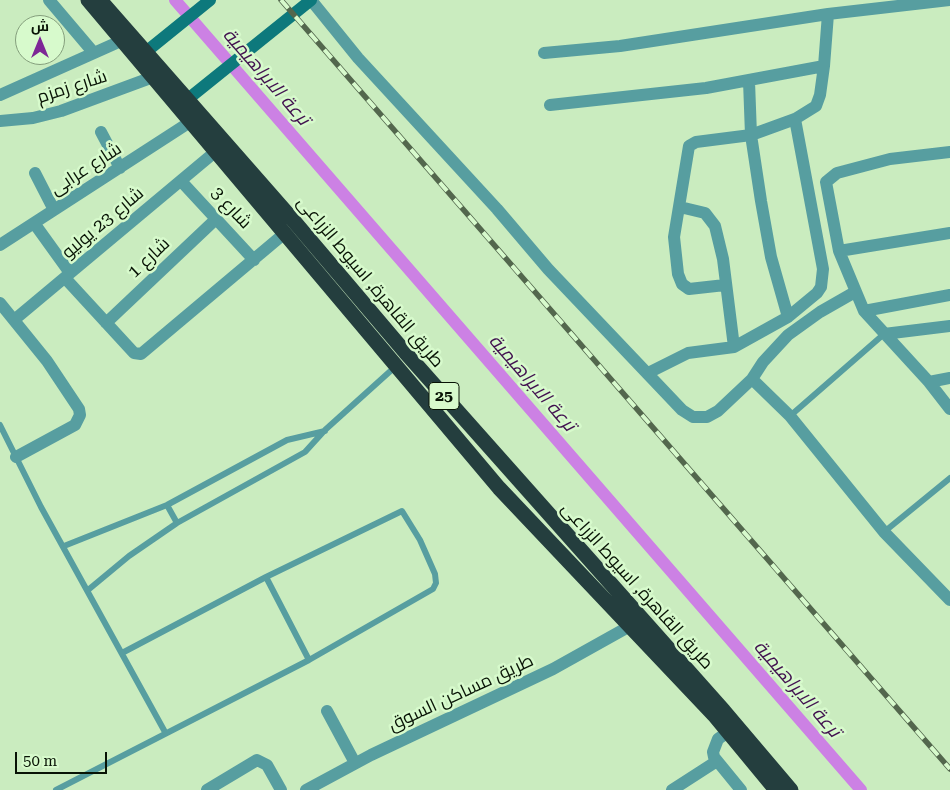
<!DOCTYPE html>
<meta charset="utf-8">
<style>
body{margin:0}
#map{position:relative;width:950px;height:790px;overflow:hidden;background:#caecbf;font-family:"Roboto Serif",Cairo,serif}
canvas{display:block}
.north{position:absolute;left:15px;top:15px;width:50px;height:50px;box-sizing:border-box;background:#d7facc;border:1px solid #849e7c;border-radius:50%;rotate:0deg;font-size:14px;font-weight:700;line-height:20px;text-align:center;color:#081305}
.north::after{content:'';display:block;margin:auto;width:18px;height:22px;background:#7d2796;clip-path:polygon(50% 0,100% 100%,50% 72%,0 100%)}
.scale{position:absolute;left:15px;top:752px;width:92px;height:22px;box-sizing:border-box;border:2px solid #081305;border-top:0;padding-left:6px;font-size:15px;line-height:18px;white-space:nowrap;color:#081305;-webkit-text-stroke:4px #d7facc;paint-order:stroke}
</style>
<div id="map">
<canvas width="950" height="790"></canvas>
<div class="north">ش</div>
<div class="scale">50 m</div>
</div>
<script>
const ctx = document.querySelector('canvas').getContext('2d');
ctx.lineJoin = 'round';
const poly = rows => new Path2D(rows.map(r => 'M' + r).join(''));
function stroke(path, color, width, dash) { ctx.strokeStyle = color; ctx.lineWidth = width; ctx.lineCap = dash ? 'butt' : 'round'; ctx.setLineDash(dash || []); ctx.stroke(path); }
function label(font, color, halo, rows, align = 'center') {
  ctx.font = font + ' "Roboto Serif",Cairo,serif'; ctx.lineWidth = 5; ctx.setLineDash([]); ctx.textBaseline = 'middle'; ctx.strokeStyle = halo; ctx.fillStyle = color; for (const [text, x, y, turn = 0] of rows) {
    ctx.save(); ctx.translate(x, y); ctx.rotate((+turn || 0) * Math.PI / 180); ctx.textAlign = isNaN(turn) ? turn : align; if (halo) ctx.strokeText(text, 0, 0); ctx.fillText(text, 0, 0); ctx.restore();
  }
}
const canal = poly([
 [175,0,861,790]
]);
const lane = poly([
 [790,416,884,334],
 [0,425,41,507,165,732],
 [167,505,177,523],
 [884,532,950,478],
 [64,546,167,505,287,440,325,431],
 [266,577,309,660],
 [88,590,129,556,177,523,305,452,325,430,396,366],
 [56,790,309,660,433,589,436,583,435,574,420,540,402,511,266,577,122,653]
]);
const street = poly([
 [49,0,93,52],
 [311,0,358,58,497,209,548,269,682,410,693,417,707,417,718,411,752,379,790,416,884,532,950,600],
 [544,53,620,46,828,14,950,0],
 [749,81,751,135,761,201,771,257,788,317],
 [0,95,123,40],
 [550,105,706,88,824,66],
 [0,121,33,118,61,111,153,77],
 [101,132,120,168],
 [950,152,890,159,837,173,826,182,839,251,864,311,929,382,950,409],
 [35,173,54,210],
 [181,181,254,260],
 [680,207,705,213,715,226,723,259,734,347],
 [34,223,70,273],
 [0,245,190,122],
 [839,251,950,233],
 [65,278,134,353,141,354,285,233],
 [725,285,689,289,682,284,678,274,674,237,689,146,696,142,751,135,795,119,816,106,820,95,824,66,828,14],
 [0,303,47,361,79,409,80,415,75,425,16,457],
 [864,311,950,295],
 [14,320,215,152],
 [106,323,216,219],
 [884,334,950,326],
 [648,373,688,353,734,347,788,317,817,293,821,287,823,269,795,119],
 [752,379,763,362,788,335,820,312,855,292],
 [929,382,950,378],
 [327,711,355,763],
 [735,727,718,739,713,752,714,757,741,790],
 [207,790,257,760,267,765,281,790],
 [306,790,371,755,553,669,630,626],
 [672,790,717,761]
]);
const secondary = poly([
 [147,51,210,0],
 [188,99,311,0]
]);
const highway = poly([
 [88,0,499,488,714,715,776,790],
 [100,0,293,220,405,352,724,711,791,790]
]);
const rail = poly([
 [281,0,950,769]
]);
const shields = [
 [444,396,30]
];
const shieldNames = [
 ["25",444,396]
];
const streetNames = [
 ["شارع زمزم",72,87,-18],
 ["شارع عرابى",86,169,-33],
 ["شارع 3",231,208,47],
 ["شارع 23 يوليو",103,223,-40],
 ["شارع 1",149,258,-43],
 ["طريق القاهرة, اسيوط الزراعى",370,282,50],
 ["طريق القاهرة, اسيوط الزراعى",637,586,48],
 ["طريق مساكن السوق",461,693,-25]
];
const waterNames = [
 ["ترعة الابراهيمية",266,77,49],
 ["ترعة الابراهيمية",532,383,49],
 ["ترعة الابراهيمية",797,689,49]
];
stroke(canal, '#cc81e4', 12);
stroke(lane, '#579ea0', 6);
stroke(street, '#579ea0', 12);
stroke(secondary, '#0d797c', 12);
stroke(highway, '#243e3e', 15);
stroke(rail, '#53674d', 5.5);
stroke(rail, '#d7facc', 4, [11]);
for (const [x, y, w] of shields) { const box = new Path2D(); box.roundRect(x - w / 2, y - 13.5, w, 27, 4); ctx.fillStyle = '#d7facc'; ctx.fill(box); stroke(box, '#081305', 1); }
label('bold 16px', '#081305', null, shieldNames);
label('18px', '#081305', '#d7facc', streetNames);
label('italic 19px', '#41114f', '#d7facc', waterNames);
</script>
